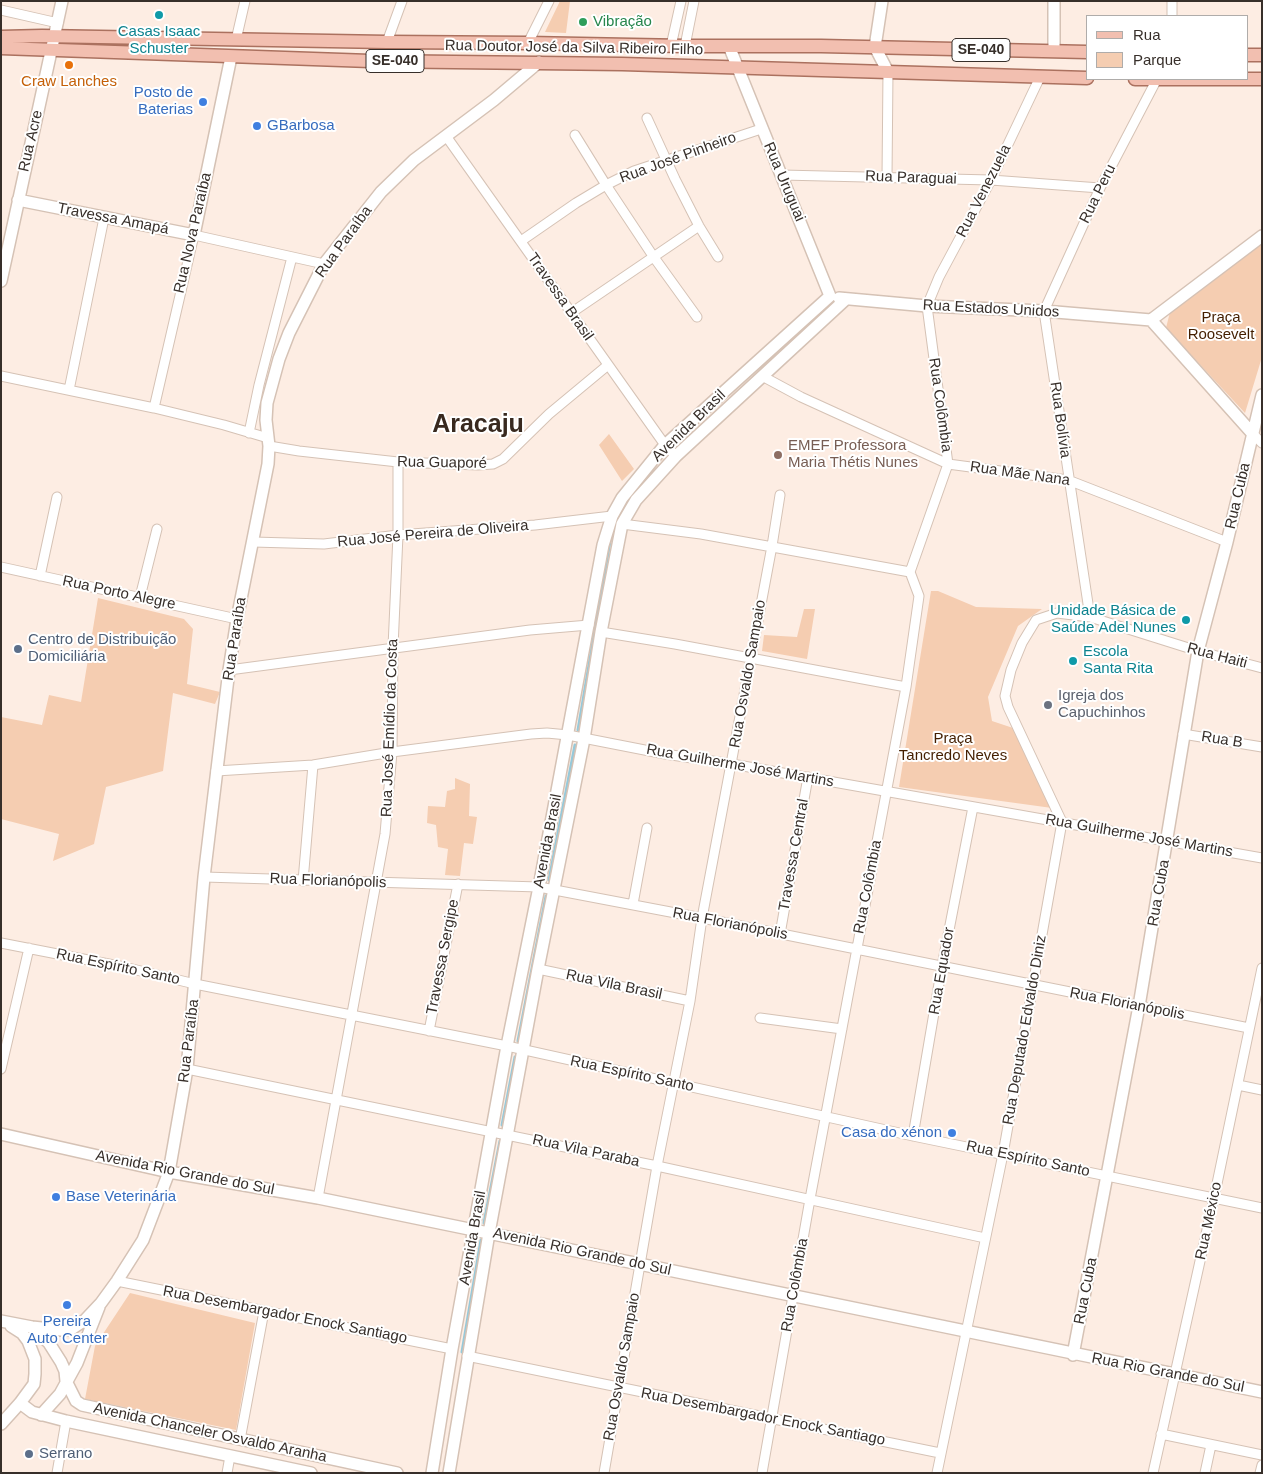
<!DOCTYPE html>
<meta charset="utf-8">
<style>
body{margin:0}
#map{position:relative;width:1263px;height:1474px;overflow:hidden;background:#fdede3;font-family:Arial,sans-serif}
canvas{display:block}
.frame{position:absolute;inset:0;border:2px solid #372f2a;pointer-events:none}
.legend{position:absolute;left:1086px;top:15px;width:162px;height:65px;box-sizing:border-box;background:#fff;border:1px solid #afacaa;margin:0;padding:6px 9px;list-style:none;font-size:15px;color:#372f2a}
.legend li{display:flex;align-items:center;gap:10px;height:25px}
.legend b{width:25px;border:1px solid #afacaa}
</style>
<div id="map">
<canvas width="1263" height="1474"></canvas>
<div class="frame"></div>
<ul class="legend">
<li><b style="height:6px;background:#f2bfb0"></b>Rua</li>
<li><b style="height:14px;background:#f5cdb1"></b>Parque</li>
</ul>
</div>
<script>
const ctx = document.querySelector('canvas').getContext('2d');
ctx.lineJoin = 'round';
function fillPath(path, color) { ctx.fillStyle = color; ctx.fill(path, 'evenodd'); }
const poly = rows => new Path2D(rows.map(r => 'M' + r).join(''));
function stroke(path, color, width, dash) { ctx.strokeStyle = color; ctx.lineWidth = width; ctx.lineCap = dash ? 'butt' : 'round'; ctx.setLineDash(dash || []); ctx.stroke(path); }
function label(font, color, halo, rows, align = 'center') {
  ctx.font = font + ' Arial,sans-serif'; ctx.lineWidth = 4; ctx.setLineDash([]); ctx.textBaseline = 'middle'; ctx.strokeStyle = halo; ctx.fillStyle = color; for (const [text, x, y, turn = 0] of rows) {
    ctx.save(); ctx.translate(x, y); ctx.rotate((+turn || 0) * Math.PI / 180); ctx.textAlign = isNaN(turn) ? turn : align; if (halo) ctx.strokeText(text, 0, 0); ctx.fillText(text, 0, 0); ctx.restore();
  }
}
const green = poly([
 [560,1,570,1,566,33,545,32],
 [1262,244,1262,357,1245,413,1166,328,1170,312],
 [609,434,634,469,622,481,599,445],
 [931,591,938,591,976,607,1042,609,1018,626,988,697,992,721,1013,728,1052,808,899,787],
 [98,598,184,619,193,629,187,684,220,692,215,704,173,693,163,771,106,787,94,844,53,861,59,834,1,819,1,717,42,725,49,695,81,702],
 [804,609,815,609,807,659,762,651,764,635,797,637],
 [455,778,470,784,469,816,477,817,473,844,464,843,460,876,445,875,448,849,438,847,436,825,427,823,428,806,445,807,447,791,455,789],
 [130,1293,255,1323,236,1430,85,1399,95,1346]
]);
const stream = poly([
 [578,730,610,541],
 [549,880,575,745],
 [518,1041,546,896],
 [502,1125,515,1057],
 [484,1223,500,1141],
 [462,1352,481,1240]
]);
const street = poly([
 [1,10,58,23],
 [1172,16,1172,1],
 [236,40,245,1],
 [387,42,402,1],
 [528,43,549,1],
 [671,46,681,1],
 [685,46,694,1],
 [647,118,675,179,699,226,718,257],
 [575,135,606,185,653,256,697,317],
 [446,136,665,445,676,456],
 [782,175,991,180,1100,188],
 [887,177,888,72],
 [521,241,576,203,606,185,634,171,761,129],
 [571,313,699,226],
 [1,376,154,408,224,425,268,438],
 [762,376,801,397,948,464,1068,480,1227,542],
 [69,390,104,218],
 [154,408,194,235,324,264],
 [249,433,259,385,292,257],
 [1252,433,1262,443],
 [269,446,299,451,398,462,478,465,493,464,503,459,549,414,608,365],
 [622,524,701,534,910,572],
 [253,542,324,544,398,535,535,525,612,516],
 [1,567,237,619],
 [40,576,57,497],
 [140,597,157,529],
 [1090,617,1044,311,1100,188,1157,79],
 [601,632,675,644,906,687],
 [229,670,530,630,589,625],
 [1183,734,1262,747],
 [216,771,313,765,392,752,531,734,547,733,568,735,665,754,732,764,1262,858],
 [204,877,539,887,702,918,1249,1028],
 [303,881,313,765],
 [633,904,647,828],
 [780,934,808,777],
 [1,943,124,967,195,984,507,1046,913,1136,1262,1208],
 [538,969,690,1001],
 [760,1018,842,1029],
 [429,1031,458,884],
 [1,1069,29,948],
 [187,1069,657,1166,985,1238],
 [1238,1085,1262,1090],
 [913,1136,942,966,973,807],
 [318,1198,385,834,392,752,393,647,398,535,398,462],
 [117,1281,452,1349],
 [467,1356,940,1453],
 [1161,1434,1262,1455],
 [240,1440,264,1311],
 [57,1473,66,1421],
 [227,1473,230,1456],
 [604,1473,657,1166,690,1001,702,918,772,546,780,495],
 [762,1473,810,1199,906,687,919,596,910,572,948,464,927,306,939,277,991,180,1040,77],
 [937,1473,1003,1154,1062,822,1008,707,1005,696,1011,670,1022,643,1036,620,1057,613,1090,617,1198,651,1262,668],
 [1153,1473,1214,1198,1262,968],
 [1205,1473,1211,1445],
 [1260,1473,1262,1465]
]);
const secondary = poly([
 [882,1,875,47,888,72],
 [729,46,830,296],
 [1054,51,1054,1],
 [18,200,194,235,231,57],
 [1,281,62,1],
 [839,298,927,306,1044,311,1151,320],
 [1151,320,1252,433],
 [1151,320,1262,236],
 [1,1134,169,1172,318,1198,1262,1392],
 [1,1321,32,1327,61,1330,70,1330,85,1320,101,1303,117,1281,143,1240,169,1172,187,1069,204,877,229,670,237,619,268,464,269,446,266,420,267,403,279,359,289,333,324,264,381,192,414,160,494,100,539,62],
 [32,1327,49,1343,61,1362,65,1371,66,1381,76,1401,82,1405,397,1473],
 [1073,1355,1139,1006,1198,651,1227,542,1262,395],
 [20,1403,32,1412,66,1421,311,1473],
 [41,1415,60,1394,77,1363,99,1307],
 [1,1424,20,1403,34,1384,35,1374,35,1359,28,1341,22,1333,11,1326],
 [432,1473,452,1349,507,1046,539,887,603,545,612,516,622,498,665,445,830,296],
 [449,1473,489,1233,538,969,584,739,601,632,622,524,636,500,676,456,846,299]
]);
const primary = poly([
 [1,37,42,36,387,42,528,43,685,46,821,46,1087,52],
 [1,48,370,61,622,64,1087,78],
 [1247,55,1262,55],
 [1135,79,1262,79]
]);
const markers = [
 [159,15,5,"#0f9aa8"],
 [583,22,5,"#2e9e5b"],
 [69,65,5,"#e8710a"],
 [203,102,5,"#3f7fe0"],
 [257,126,5,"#3f7fe0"],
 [778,455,5,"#8d6e63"],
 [1186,620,5,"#0f9aa8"],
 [18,649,5,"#5c6f8a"],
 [1073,661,5,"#0f9aa8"],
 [1048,705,5,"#6b7280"],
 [952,1133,5,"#3f7fe0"],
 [56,1197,5,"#3f7fe0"],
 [67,1305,5,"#3f7fe0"],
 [29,1454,5,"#5c6f8a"]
];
const shields = [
 [981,50,58],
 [395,61,58]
];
const shieldNames = [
 ["SE-040",981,50],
 ["SE-040",395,61]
];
const leisureNames = [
 ["Vibração",593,22]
];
const cultureNames = [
 ["Casas Isaac",159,32],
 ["Schuster",159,49],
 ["Unidade Básica de",1176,611,"right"],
 ["Saúde Adel Nunes",1176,628,"right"],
 ["Escola",1083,652,"left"],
 ["Santa Rita",1083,669,"left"]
];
const streetNames = [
 ["Rua Doutor José da Silva Ribeiro Filho",574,48,1],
 ["Rua Acre",31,141,-77],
 ["Rua José Pinheiro",678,158,-20],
 ["Rua Paraguai",911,178,2],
 ["Rua Uruguai",784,182,67],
 ["Rua Venezuela",984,191,-63],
 ["Rua Peru",1098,194,-64],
 ["Travessa Amapá",113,219,11],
 ["Rua Nova Paraíba",193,233,-77],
 ["Rua Paraíba",344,242,-54],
 ["Travessa Brasil",560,297,55],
 ["Rua Estados Unidos",991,309,3],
 ["Rua Colômbia",940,405,82],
 ["Rua Bolívia",1060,420,82],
 ["Avenida Brasil",689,426,-44],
 ["Rua Guaporé",442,463,1],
 ["Rua Mãe Nana",1020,474,8],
 ["Rua Cuba",1238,496,-77],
 ["Rua José Pereira de Oliveira",433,534,-5],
 ["Rua Porto Alegre",119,593,12],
 ["Rua Paraíba",235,639,-81],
 ["Rua Haiti",1217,656,15],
 ["Rua Osvaldo Sampaio",748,674,-80],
 ["Rua José Emídio da Costa",390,728,-88],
 ["Rua B",1222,740,9],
 ["Rua Guilherme José Martins",740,766,10],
 ["Rua Guilherme José Martins",1139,836,10],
 ["Avenida Brasil",548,841,-79],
 ["Travessa Central",794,855,-80],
 ["Rua Florianópolis",328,881,2],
 ["Rua Colômbia",868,887,-79],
 ["Rua Cuba",1159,893,-80],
 ["Rua Florianópolis",730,924,11],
 ["Travessa Sergipe",443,957,-79],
 ["Rua Espírito Santo",118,967,12],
 ["Rua Equador",942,971,-80],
 ["Rua Vila Brasil",614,985,12],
 ["Rua Florianópolis",1127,1004,11],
 ["Rua Deputado Edvaldo Diniz",1025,1030,-80],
 ["Rua Paraíba",189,1041,-83],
 ["Rua Espírito Santo",632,1074,12],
 ["Rua Vila Paraba",586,1151,12],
 ["Rua Espírito Santo",1028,1159,12],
 ["Avenida Rio Grande do Sul",185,1173,11],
 ["Rua México",1209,1221,-78],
 ["Avenida Brasil",473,1238,-80],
 ["Avenida Rio Grande do Sul",582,1252,12],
 ["Rua Colômbia",795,1285,-80],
 ["Rua Cuba",1086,1291,-79],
 ["Rua Desembargador Enock Santiago",285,1315,11],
 ["Rua Osvaldo Sampaio",622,1367,-80],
 ["Rua Rio Grande do Sul",1168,1373,11],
 ["Rua Desembargador Enock Santiago",763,1417,11],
 ["Avenida Chanceler Osvaldo Aranha",210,1433,12]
];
const foodNames = [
 ["Craw Lanches",69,82]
];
const shopNames = [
 ["Posto de",193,93],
 ["Baterias",193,110],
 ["GBarbosa",267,126,"left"],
 ["Casa do xénon",942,1133],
 ["Base Veterinária",66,1197,"left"],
 ["Pereira",67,1322,"center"],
 ["Auto Center",67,1339,"center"]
];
const parkNames = [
 ["Praça",1221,318],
 ["Roosevelt",1221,335],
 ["Praça",953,739],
 ["Tancredo Neves",953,756]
];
const educationNames = [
 ["EMEF Professora",788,446],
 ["Maria Thétis Nunes",788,463]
];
const serviceNames = [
 ["Centro de Distribuição",28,640],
 ["Domiciliária",28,657],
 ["Serrano",39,1454]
];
const worshipNames = [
 ["Igreja dos",1058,696],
 ["Capuchinhos",1058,713]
];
const townNames = [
 ["Aracaju",478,425]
];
fillPath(green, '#f5cdb1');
stroke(stream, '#95c9da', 3);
stroke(street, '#d5c2b5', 11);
stroke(secondary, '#d5c2b5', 14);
stroke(primary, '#ab715f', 15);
stroke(street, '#fff', 9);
stroke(secondary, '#fff', 11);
stroke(primary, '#f2bfb0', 12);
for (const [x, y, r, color] of markers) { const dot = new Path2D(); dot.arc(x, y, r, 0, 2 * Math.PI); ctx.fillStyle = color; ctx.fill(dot); stroke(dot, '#fff', 2); }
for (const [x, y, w] of shields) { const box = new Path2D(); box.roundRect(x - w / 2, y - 11.5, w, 23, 4); ctx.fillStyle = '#fff'; ctx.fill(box); stroke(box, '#372f2a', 1); }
label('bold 14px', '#372f2a', null, shieldNames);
label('15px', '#27864d', '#fff', leisureNames, 'left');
label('15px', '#0d838f', '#fff', cultureNames);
label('15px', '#372f2a', '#fff', streetNames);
label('15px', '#c56008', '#fff', foodNames);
label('15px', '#366cbe', '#fff', shopNames, 'right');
label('15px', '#441f00', '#fff', parkNames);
label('15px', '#785e54', '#fff', educationNames, 'left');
label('15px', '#4e5e75', '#fff', serviceNames, 'left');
label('15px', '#5b616d', '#fff', worshipNames, 'left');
label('bold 25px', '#38291f', '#fff', townNames);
</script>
